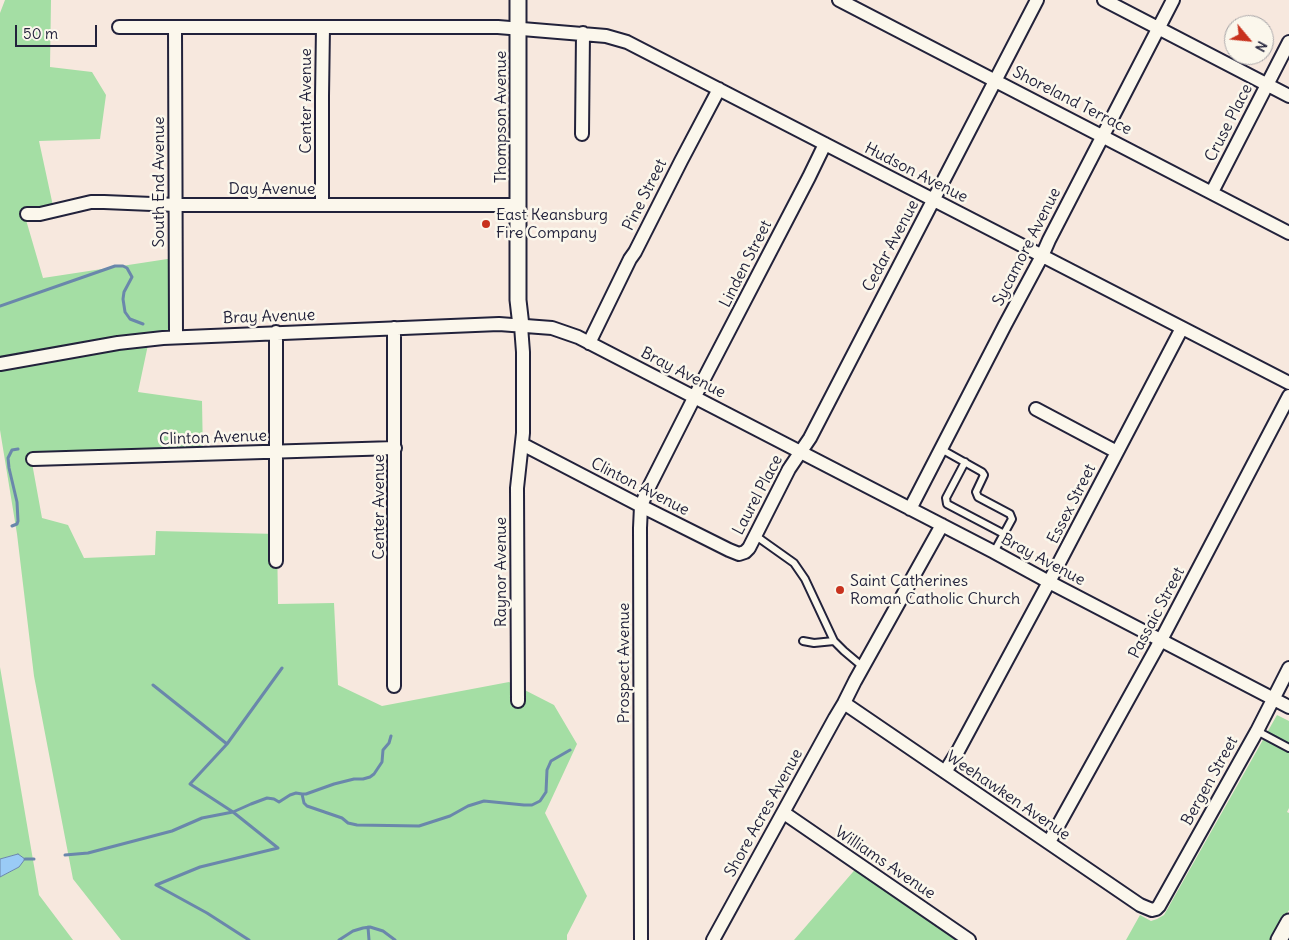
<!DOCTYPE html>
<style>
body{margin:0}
#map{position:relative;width:1289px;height:940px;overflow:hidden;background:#f7e8de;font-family:Delius,sans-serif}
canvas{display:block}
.north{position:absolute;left:1224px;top:15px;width:50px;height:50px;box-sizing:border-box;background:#fbf7ec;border:1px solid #a4a2a5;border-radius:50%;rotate:118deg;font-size:14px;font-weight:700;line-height:20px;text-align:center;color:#22223b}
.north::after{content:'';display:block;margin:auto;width:18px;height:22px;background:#c8321e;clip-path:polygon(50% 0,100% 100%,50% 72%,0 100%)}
.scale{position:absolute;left:15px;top:25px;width:82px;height:22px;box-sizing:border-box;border:2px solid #22223b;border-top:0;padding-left:6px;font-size:15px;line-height:18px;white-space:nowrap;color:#22223b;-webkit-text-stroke:4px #fbf7ec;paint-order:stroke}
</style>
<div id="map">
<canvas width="1289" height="940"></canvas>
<div class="north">N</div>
<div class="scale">50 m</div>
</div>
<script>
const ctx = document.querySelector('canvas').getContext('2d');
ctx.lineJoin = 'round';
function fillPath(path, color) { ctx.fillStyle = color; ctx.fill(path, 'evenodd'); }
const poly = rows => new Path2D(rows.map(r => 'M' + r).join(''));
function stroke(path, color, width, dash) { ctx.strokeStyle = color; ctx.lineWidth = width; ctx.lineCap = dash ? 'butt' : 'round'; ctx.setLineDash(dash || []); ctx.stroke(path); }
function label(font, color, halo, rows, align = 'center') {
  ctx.font = font + ' Delius,sans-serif'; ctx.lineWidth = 5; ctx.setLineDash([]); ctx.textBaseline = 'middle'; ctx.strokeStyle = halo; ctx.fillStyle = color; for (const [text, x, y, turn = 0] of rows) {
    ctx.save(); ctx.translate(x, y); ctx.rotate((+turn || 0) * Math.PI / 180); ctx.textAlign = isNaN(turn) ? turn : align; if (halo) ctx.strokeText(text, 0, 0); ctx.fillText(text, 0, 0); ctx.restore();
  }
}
const green = poly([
 [5,0,51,0,50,67,92,72,106,95,100,139,39,141,53,206,24,213,43,278,174,258,176,339,149,340,138,392,202,401,203,457,32,463,42,518,68,525,84,558,155,555,156,531,277,534,278,604,334,603,338,685,382,706,509,682,554,705,577,744,545,813,587,896,567,935,567,940,121,940,73,879,34,676,17,534,0,430,0,13],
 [0,667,39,895,73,940,0,940,0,877,19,867,18,854,0,859],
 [1277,715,1289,721,1289,808,1287,812,1289,813,1289,910,1273,940,1126,940,1140,915,1151,921,1157,919,1164,915],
 [859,865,968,940,794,940]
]);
const water = poly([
 [18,854,25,859,19,867,0,877,0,859,18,854]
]);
const stream = poly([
 [0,306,115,266,123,266,127,268,132,277,124,292,123,299,125,312,130,319,143,324],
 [12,526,17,524,18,521,17,502,9,468,8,458,12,450,18,449],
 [153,685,227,744],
 [302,794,306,794,334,784,354,779,363,779,370,777,374,774,382,762,383,750,389,743,391,736],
 [65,855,88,853,172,831,202,818,233,812,251,804,267,798,274,799,279,802,290,795,296,793,302,794,304,803,307,806,342,818,348,823,357,825,419,826,450,816,468,806,484,801,524,805,532,805,540,801,546,792,547,770,551,761,570,750],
 [25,859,34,859],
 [368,927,369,940],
 [249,940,207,913,156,885,200,867,278,848,233,812,190,784,227,744,282,668],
 [339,940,353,931,363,928,370,927,383,931,395,940]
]);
const service = poly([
 [941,449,982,472,984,475,976,492,978,497,1010,514,1012,519,994,552],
 [965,462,946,498,947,504,1004,534],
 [756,536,794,563,805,579,834,641,844,651,863,667],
 [803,641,814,643,834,641],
 [1257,731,1289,748]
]);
const minor = poly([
 [839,0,1289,233],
 [1104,0,1289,96],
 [119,27,498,27,606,36,627,42,1289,383],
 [175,27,176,337],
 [582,134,583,33],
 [1212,192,1289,42],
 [322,205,322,96,323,27],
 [27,214,40,214,91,202,104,202,176,205,518,205],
 [394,328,394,686],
 [589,343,630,259,635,252,681,161,719,89],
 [0,364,118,343,163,338,499,324,552,328,578,337,994,552,1049,582,1289,707],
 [1036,409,1117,452],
 [522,444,641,506,729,550,739,554,745,552,749,548,789,469,810,438,1037,0],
 [33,459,395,448],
 [910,509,1005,325,1042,256,1049,240,1173,0],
 [276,561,276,332],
 [518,701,517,488,523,433,523,352,521,326],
 [844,703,1140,905,1152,910,1156,909,1159,906,1257,731,1289,668],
 [945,772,958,751,1049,582,1182,328],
 [784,813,969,940],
 [1049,842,1161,640,1289,396],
 [641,940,640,528,641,506,648,489,694,398,809,177,825,144],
 [713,940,835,718,844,703,855,681,942,525]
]);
const tertiary = poly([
 [518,0,518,300,521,326],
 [1279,940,1289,922]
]);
const markers = [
 [486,224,5,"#c8321e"],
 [840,590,5,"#c8321e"]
];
const streetNames = [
 ["Center Avenue",306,101,-90],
 ["Shoreland Terrace",1072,101,27],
 ["Thompson Avenue",501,117,-90],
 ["Cruse Place",1229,123,-63],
 ["Hudson Avenue",916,173,27],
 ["South End Avenue",159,182,-90],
 ["Day Avenue",272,189],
 ["Pine Street",645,195,-63],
 ["Cedar Avenue",891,246,-62],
 ["Sycamore Avenue",1027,247,-63],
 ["Linden Street",746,264,-63],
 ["Bray Avenue",269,317,-2],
 ["Bray Avenue",683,373,27],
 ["Clinton Avenue",213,438,-2],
 ["Clinton Avenue",640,487,27],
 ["Laurel Place",758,495,-62],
 ["Essex Street",1072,504,-63],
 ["Center Avenue",379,507,-90],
 ["Bray Avenue",1043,560,28],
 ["Raynor Avenue",501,572,-90],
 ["Passaic Street",1157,613,-62],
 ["Prospect Avenue",624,663,-90],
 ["Bergen Street",1210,781,-61],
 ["Weehawken Avenue",1008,796,34],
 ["Shore Acres Avenue",764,813,-61],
 ["Williams Avenue",885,863,34]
];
const poiNames = [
 ["East Keansburg",496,215],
 ["Fire Company",496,233],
 ["Saint Catherines",850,581],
 ["Roman Catholic Church",850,599]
];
fillPath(green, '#a4dea4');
fillPath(water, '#9acbf6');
stroke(water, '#6a87ab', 1);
stroke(stream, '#6a87ab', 3);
stroke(service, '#22223b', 10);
stroke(minor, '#22223b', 16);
stroke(tertiary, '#22223b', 19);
stroke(service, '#fbf7ec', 6);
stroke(minor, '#fbf7ec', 12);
stroke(tertiary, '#fbf7ec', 15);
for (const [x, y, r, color] of markers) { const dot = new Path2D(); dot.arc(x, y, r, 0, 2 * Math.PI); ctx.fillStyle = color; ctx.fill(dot); stroke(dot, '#fbf7ec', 2); }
label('16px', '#22223b', '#fbf7ec', streetNames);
label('16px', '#22223b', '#fbf7ec', poiNames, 'left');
</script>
